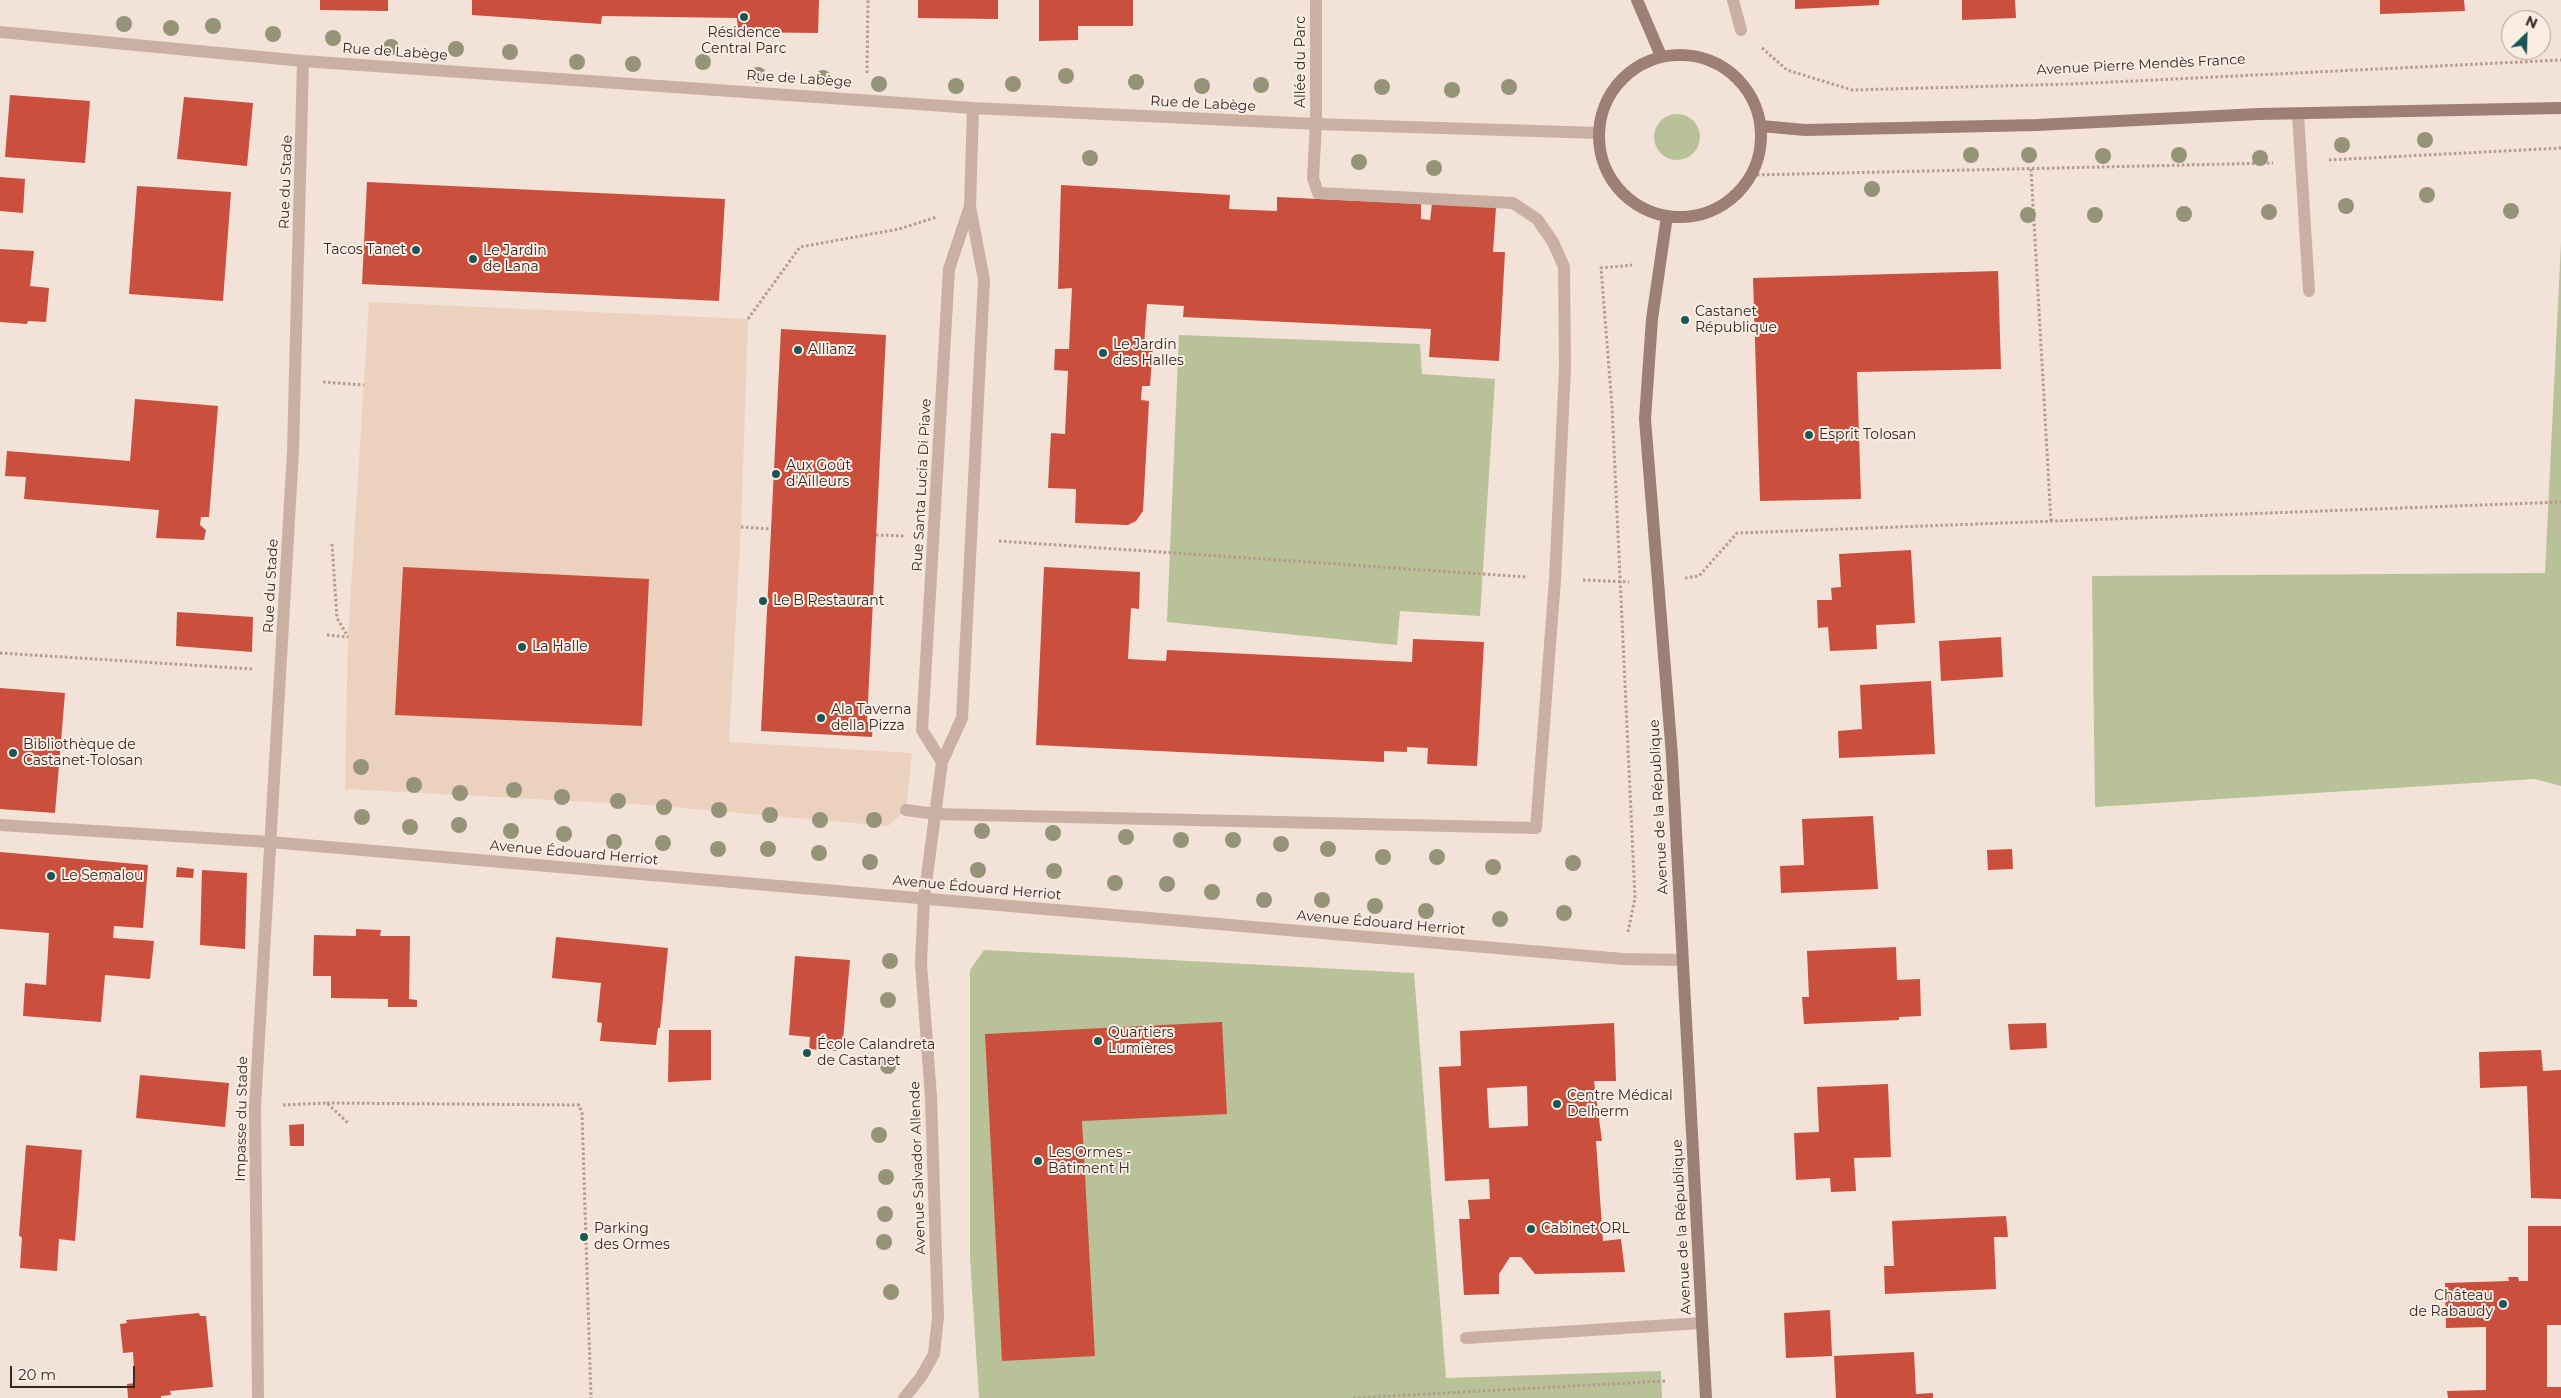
<!DOCTYPE html>
<meta charset="utf-8">
<style>
body{margin:0}
#map{position:relative;width:2561px;height:1398px;overflow:hidden;background:#f2e2d8;font-family:Montserrat,sans-serif}
canvas{display:block}
.north{position:absolute;left:2501px;top:10px;width:50px;height:50px;box-sizing:border-box;background:#faede4;border:1px solid #ab9f98;border-radius:50%;rotate:24deg;font-size:14px;font-weight:700;line-height:20px;text-align:center;color:#352926}
.north::after{content:'';display:block;margin:auto;width:18px;height:22px;background:#1a5754;clip-path:polygon(50% 0,100% 100%,50% 72%,0 100%)}
.scale{position:absolute;left:10px;top:1366px;width:125px;height:22px;box-sizing:border-box;border:2px solid #352926;border-top:0;padding-left:6px;font-size:15px;line-height:18px;white-space:nowrap;color:#352926;-webkit-text-stroke:4px #faede4;paint-order:stroke}
</style>
<div id="map">
<canvas width="2561" height="1398"></canvas>
<div class="north">N</div>
<div class="scale">20 m</div>
</div>
<script>
const ctx = document.querySelector('canvas').getContext('2d');
ctx.lineJoin = 'round';
function fillPath(path, color) { ctx.fillStyle = color; ctx.fill(path, 'evenodd'); }
const poly = rows => new Path2D(rows.map(r => 'M' + r).join(''));
function stroke(path, color, width, dash) { ctx.strokeStyle = color; ctx.lineWidth = width; ctx.lineCap = dash ? 'butt' : 'round'; ctx.setLineDash(dash || []); ctx.stroke(path); }
function label(font, color, halo, rows, align = 'center') {
  ctx.font = font + ' Montserrat,sans-serif'; ctx.lineWidth = 4; ctx.setLineDash([]); ctx.textBaseline = 'middle'; ctx.strokeStyle = halo; ctx.fillStyle = color; for (const [text, x, y, turn = 0] of rows) {
    ctx.save(); ctx.translate(x, y); ctx.rotate((+turn || 0) * Math.PI / 180); ctx.textAlign = isNaN(turn) ? turn : align; if (halo) ctx.strokeText(text, 0, 0); ctx.fillText(text, 0, 0); ctx.restore();
  }
}
const green = poly([
 '1654 137a23 23 0 1 1 46 0a23 23 0 1 1-46 0Z',
 [2561,242,2561,786,2535,779,2095,807,2092,576,2545,573],
 [1179,335,1420,344,1422,374,1495,379,1480,616,1400,611,1397,645,1167,622],
 [984,950,1414,973,1446,1378,1661,1371,1662,1398,979,1398,970,1257,970,970]
]);
const plaza = poly([
 [369,302,748,319,741,527,729,742,912,753,906,810,888,826,648,805,345,789,348,637]
]);
const building = poly([
 [320,0,388,0,388,11,320,10],
 [472,0,819,0,818,33,738,32,737,18,602,16,601,24,472,15],
 [918,0,998,0,998,19,918,18],
 [1039,0,1133,0,1133,26,1078,26,1078,40,1039,41],
 [1795,0,1879,0,1879,5,1795,9],
 [1962,0,2015,0,2016,18,1962,20],
 [2380,0,2464,0,2465,11,2380,14],
 [10,95,90,101,85,163,5,157],
 [184,97,253,103,247,166,177,159],
 [0,177,25,179,23,213,0,211],
 [367,182,725,199,719,301,362,284],
 [1061,185,1230,195,1229,209,1277,211,1277,197,1421,204,1421,219,1430,220,1432,204,1496,207,1493,252,1505,252,1499,361,1429,357,1431,329,1183,317,1184,306,1147,304,1144,345,1153,345,1150,386,1142,386,1141,400,1149,401,1143,511,1136,521,1128,525,1075,523,1076,489,1048,488,1051,433,1065,434,1068,371,1054,370,1055,349,1069,349,1072,288,1058,289],
 [137,186,231,192,223,301,129,294],
 [0,249,34,251,30,286,49,288,46,322,28,321,27,324,0,322],
 [1998,271,2001,369,1857,372,1861,499,1760,501,1753,278],
 [781,329,886,335,867,722,873,722,872,737,761,731],
 [135,399,218,406,209,517,201,517,200,525,206,530,204,540,156,538,159,510,24,499,26,477,5,476,7,451,130,461],
 [1911,550,1915,623,1876,625,1877,649,1830,651,1828,627,1818,628,1817,600,1832,600,1831,588,1841,587,1839,554],
 [403,567,649,579,642,726,395,715],
 [1044,567,1140,572,1139,609,1131,608,1128,659,1166,661,1167,650,1412,662,1413,639,1484,642,1477,766,1427,764,1428,748,1407,747,1407,752,1384,751,1384,762,1036,745],
 [177,612,253,617,252,652,176,646],
 [2001,637,2003,677,1941,681,1939,641],
 [1931,681,1935,754,1839,758,1838,731,1862,729,1860,685],
 [0,688,65,693,55,813,0,809],
 [1873,816,1878,889,1781,893,1780,866,1804,865,1802,819],
 [2012,849,2013,869,1988,870,1987,850],
 [0,852,148,865,143,928,114,926,113,938,154,941,150,979,105,975,101,1022,23,1016,25,983,46,985,49,933,0,929],
 [177,867,194,869,193,878,176,877],
 [202,870,247,873,245,949,200,945],
 [356,929,381,930,380,936,410,936,409,999,417,1000,417,1007,388,1007,388,999,331,998,331,976,313,976,314,935,356,936],
 [556,937,668,948,660,1028,658,1028,656,1045,600,1041,602,1023,597,1022,601,983,552,978],
 [1896,947,1897,980,1920,979,1921,1016,1899,1017,1899,1020,1804,1024,1802,997,1809,997,1807,951],
 [795,956,850,960,843,1040,838,1039,837,1051,809,1049,810,1037,789,1035],
 [1222,1022,1227,1114,1082,1121,1095,1356,1002,1361,985,1034],
 [1614,1023,1616,1081,1594,1081,1602,1141,1596,1141,1603,1241,1621,1239,1625,1272,1535,1274,1521,1257,1510,1257,1499,1274,1499,1294,1464,1295,1459,1219,1470,1219,1468,1200,1490,1199,1489,1179,1445,1181,1439,1067,1461,1066,1460,1031],
 [1527,1086,1528,1126,1489,1128,1487,1088],
 [2046,1023,2047,1048,2010,1050,2008,1024],
 [669,1030,711,1030,711,1080,668,1082],
 [2541,1050,2543,1071,2561,1070,2561,1199,2531,1198,2527,1086,2480,1088,2479,1052],
 [140,1075,229,1083,225,1127,136,1118],
 [1888,1084,1891,1157,1854,1158,1856,1191,1831,1192,1830,1178,1796,1180,1794,1133,1819,1132,1817,1087],
 [304,1124,304,1146,290,1146,289,1125],
 [26,1145,82,1150,75,1241,59,1239,57,1271,20,1268,22,1237,19,1236],
 [2006,1216,2008,1237,1994,1237,1996,1289,1885,1294,1884,1266,1894,1266,1892,1221],
 [2528,1226,2561,1226,2561,1325,2547,1325,2547,1387,2561,1387,2561,1398,2448,1398,2447,1391,2486,1390,2486,1327,2446,1328,2445,1283,2509,1281,2508,1277,2518,1277,2519,1281,2528,1281],
 [1830,1310,1832,1356,1786,1358,1784,1313],
 [199,1313,200,1316,206,1316,213,1387,170,1391,171,1395,161,1396,161,1398,128,1398,127,1384,135,1383,133,1352,123,1353,120,1324,127,1323,126,1320],
 [1914,1352,1916,1394,1933,1393,1933,1398,1836,1398,1834,1356]
]);
const path = poly([
 [1762,48,1787,70,1852,90,2072,84,2561,60],
 [867,73,868,0],
 [2329,160,2561,148],
 [2031,169,2051,522],
 [1752,175,2273,163],
 [748,319,800,247,899,229,937,217],
 [323,382,364,385],
 [741,527,771,529],
 [876,535,905,536],
 [999,541,1527,577],
 [332,544,337,618,348,637],
 [1685,578,1699,576,1737,533,2561,502],
 [1583,580,1629,582],
 [327,635,348,637],
 [0,653,253,669],
 [1628,932,1635,898,1612,406,1601,268,1632,265],
 [327,1103,579,1105,582,1113,591,1398],
 [283,1105,327,1103,348,1123],
 [1353,1398,1665,1381]
]);
const lane = poly([
 [2298,114,2309,291],
 [906,810,936,814,1536,828,1555,579,1565,368,1564,267,1553,242,1537,219,1513,203,1318,193,1313,178,1316,124],
 [1466,1338,1702,1323]
]);
const street = poly([
 [1733,0,1741,30],
 [0,32,303,61,973,108,1316,124,1598,133],
 [1316,124,1316,0],
 [942,762,922,730,949,269,969,209],
 [0,825,270,842,1623,959,1682,960],
 [258,1398,255,1107,293,451,303,61],
 [904,1398,921,1377,934,1354,938,1317,931,1097,921,963,924,899,942,762,962,718,984,280,970,206,973,108]
]);
const secondary = poly([
 [1637,0,1661,56],
 '1599 136a81 81 0 1 1 162 0a81 81 0 1 1-162 0Z',
 [1761,126,1805,130,2037,125,2259,114,2561,108],
 [1667,216,1652,319,1645,419,1672,756,1706,1398]
]);
const trees = [
 [124,24],
 [213,26],
 [171,28],
 [273,34],
 [333,38],
 [391,47],
 [456,49],
 [510,52],
 [577,62],
 [703,62],
 [633,64],
 [758,75],
 [1066,76],
 [823,78],
 [1136,82],
 [879,84],
 [1013,84],
 [1261,85],
 [956,86],
 [1202,86],
 [1382,87],
 [1509,87],
 [1452,90],
 [2425,140],
 [2342,145],
 [1971,155],
 [2029,155],
 [2179,155],
 [2103,156],
 [1090,158],
 [2260,158],
 [1359,162],
 [1434,168],
 [1872,189],
 [2427,195],
 [2346,206],
 [2511,211],
 [2269,212],
 [2184,214],
 [2028,215],
 [2095,215],
 [361,767],
 [414,785],
 [514,790],
 [460,793],
 [562,797],
 [618,801],
 [664,807],
 [719,810],
 [770,815],
 [362,817],
 [820,820],
 [874,820],
 [459,825],
 [410,827],
 [511,831],
 [982,831],
 [1053,833],
 [564,834],
 [1126,837],
 [1181,840],
 [1233,840],
 [614,842],
 [663,843],
 [1281,844],
 [718,849],
 [768,849],
 [1328,849],
 [819,853],
 [1383,857],
 [1437,857],
 [870,862],
 [1573,863],
 [1493,867],
 [978,870],
 [1054,871],
 [1115,883],
 [1167,884],
 [1212,892],
 [1264,900],
 [1322,900],
 [1375,906],
 [1426,911],
 [1564,913],
 [1500,919],
 [890,961],
 [888,1000],
 [888,1066],
 [879,1135],
 [886,1177],
 [885,1214],
 [884,1242],
 [891,1292]
];
const markers = [
 [744,17,5,"#1a5754"],
 [416,250,5,"#1a5754"],
 [473,259,5,"#1a5754"],
 [1685,320,5,"#1a5754"],
 [798,350,5,"#1a5754"],
 [1103,353,5,"#1a5754"],
 [1809,435,5,"#1a5754"],
 [776,474,5,"#1a5754"],
 [763,601,5,"#1a5754"],
 [522,647,5,"#1a5754"],
 [821,718,5,"#1a5754"],
 [13,753,5,"#1a5754"],
 [51,876,5,"#1a5754"],
 [1098,1041,5,"#1a5754"],
 [807,1053,5,"#1a5754"],
 [1557,1104,5,"#1a5754"],
 [1038,1161,5,"#1a5754"],
 [1531,1229,5,"#1a5754"],
 [584,1237,5,"#1a5754"],
 [2503,1304,5,"#1a5754"]
];
const poiNames = [
 ["Résidence",744,33,"center"],
 ["Central Parc",744,49,"center"],
 ["Tacos Tanet",406,250,"right"],
 ["Le Jardin",483,251],
 ["de Lana",483,267],
 ["Castanet",1695,312],
 ["République",1695,328],
 ["Le Jardin",1113,345],
 ["des Halles",1113,361],
 ["Allianz",808,350],
 ["Esprit Tolosan",1819,435],
 ["Aux Goût",786,466],
 ["d'Ailleurs",786,482],
 ["Le B Restaurant",773,601],
 ["La Halle",532,647],
 ["Ala Taverna",831,710],
 ["della Pizza",831,726],
 ["Bibliothèque de",23,745],
 ["Castanet-Tolosan",23,761],
 ["Le Semalou",61,876],
 ["Quartiers",1108,1033],
 ["Lumières",1108,1049],
 ["École Calandreta",817,1045],
 ["de Castanet",817,1061],
 ["Centre Médical",1567,1096],
 ["Delherm",1567,1112],
 ["Les Ormes -",1048,1153],
 ["Bâtiment H",1048,1169],
 ["Parking",594,1229],
 ["des Ormes",594,1245],
 ["Cabinet ORL",1541,1229],
 ["Château",2493,1296,"right"],
 ["de Rabaudy",2493,1312,"right"]
];
const streetNames = [
 ["Rue de Labège",395,52,4],
 ["Allée du Parc",1301,62,-90],
 ["Avenue Pierre Mendès France",2141,65,-3],
 ["Rue de Labège",799,79,4],
 ["Rue de Labège",1203,104,3],
 ["Rue du Stade",286,182,-88],
 ["Rue Santa Lucia Di Piave",922,485,-87],
 ["Rue du Stade",271,586,-87],
 ["Avenue de la République",1659,807,-93],
 ["Avenue Édouard Herriot",574,853,5],
 ["Avenue Édouard Herriot",977,888,5],
 ["Avenue Édouard Herriot",1381,923,5],
 ["Impasse du Stade",242,1119,-89],
 ["Avenue Salvador Allende",918,1168,-92],
 ["Avenue de la République",1682,1227,-93]
];
fillPath(green, '#b8c197');
fillPath(plaza, '#ebd1be');
fillPath(building, '#ca4f3d');
stroke(path, '#b69a8e', 3, [2.5, 2.5]);
stroke(lane, '#cab0a3', 12);
stroke(street, '#cab0a3', 12);
stroke(secondary, '#9e7f75', 12);
ctx.fillStyle = '#959478';
for (const [x, y] of trees) { ctx.beginPath(); ctx.arc(x, y, 8, 0, 2 * Math.PI); ctx.fill(); }
for (const [x, y, r, color] of markers) { const dot = new Path2D(); dot.arc(x, y, r, 0, 2 * Math.PI); ctx.fillStyle = color; ctx.fill(dot); stroke(dot, '#faede4', 2); }
label('14px', '#352926', '#faede4', poiNames, 'left');
label('14px', '#352926', '#faede4', streetNames);
</script>
